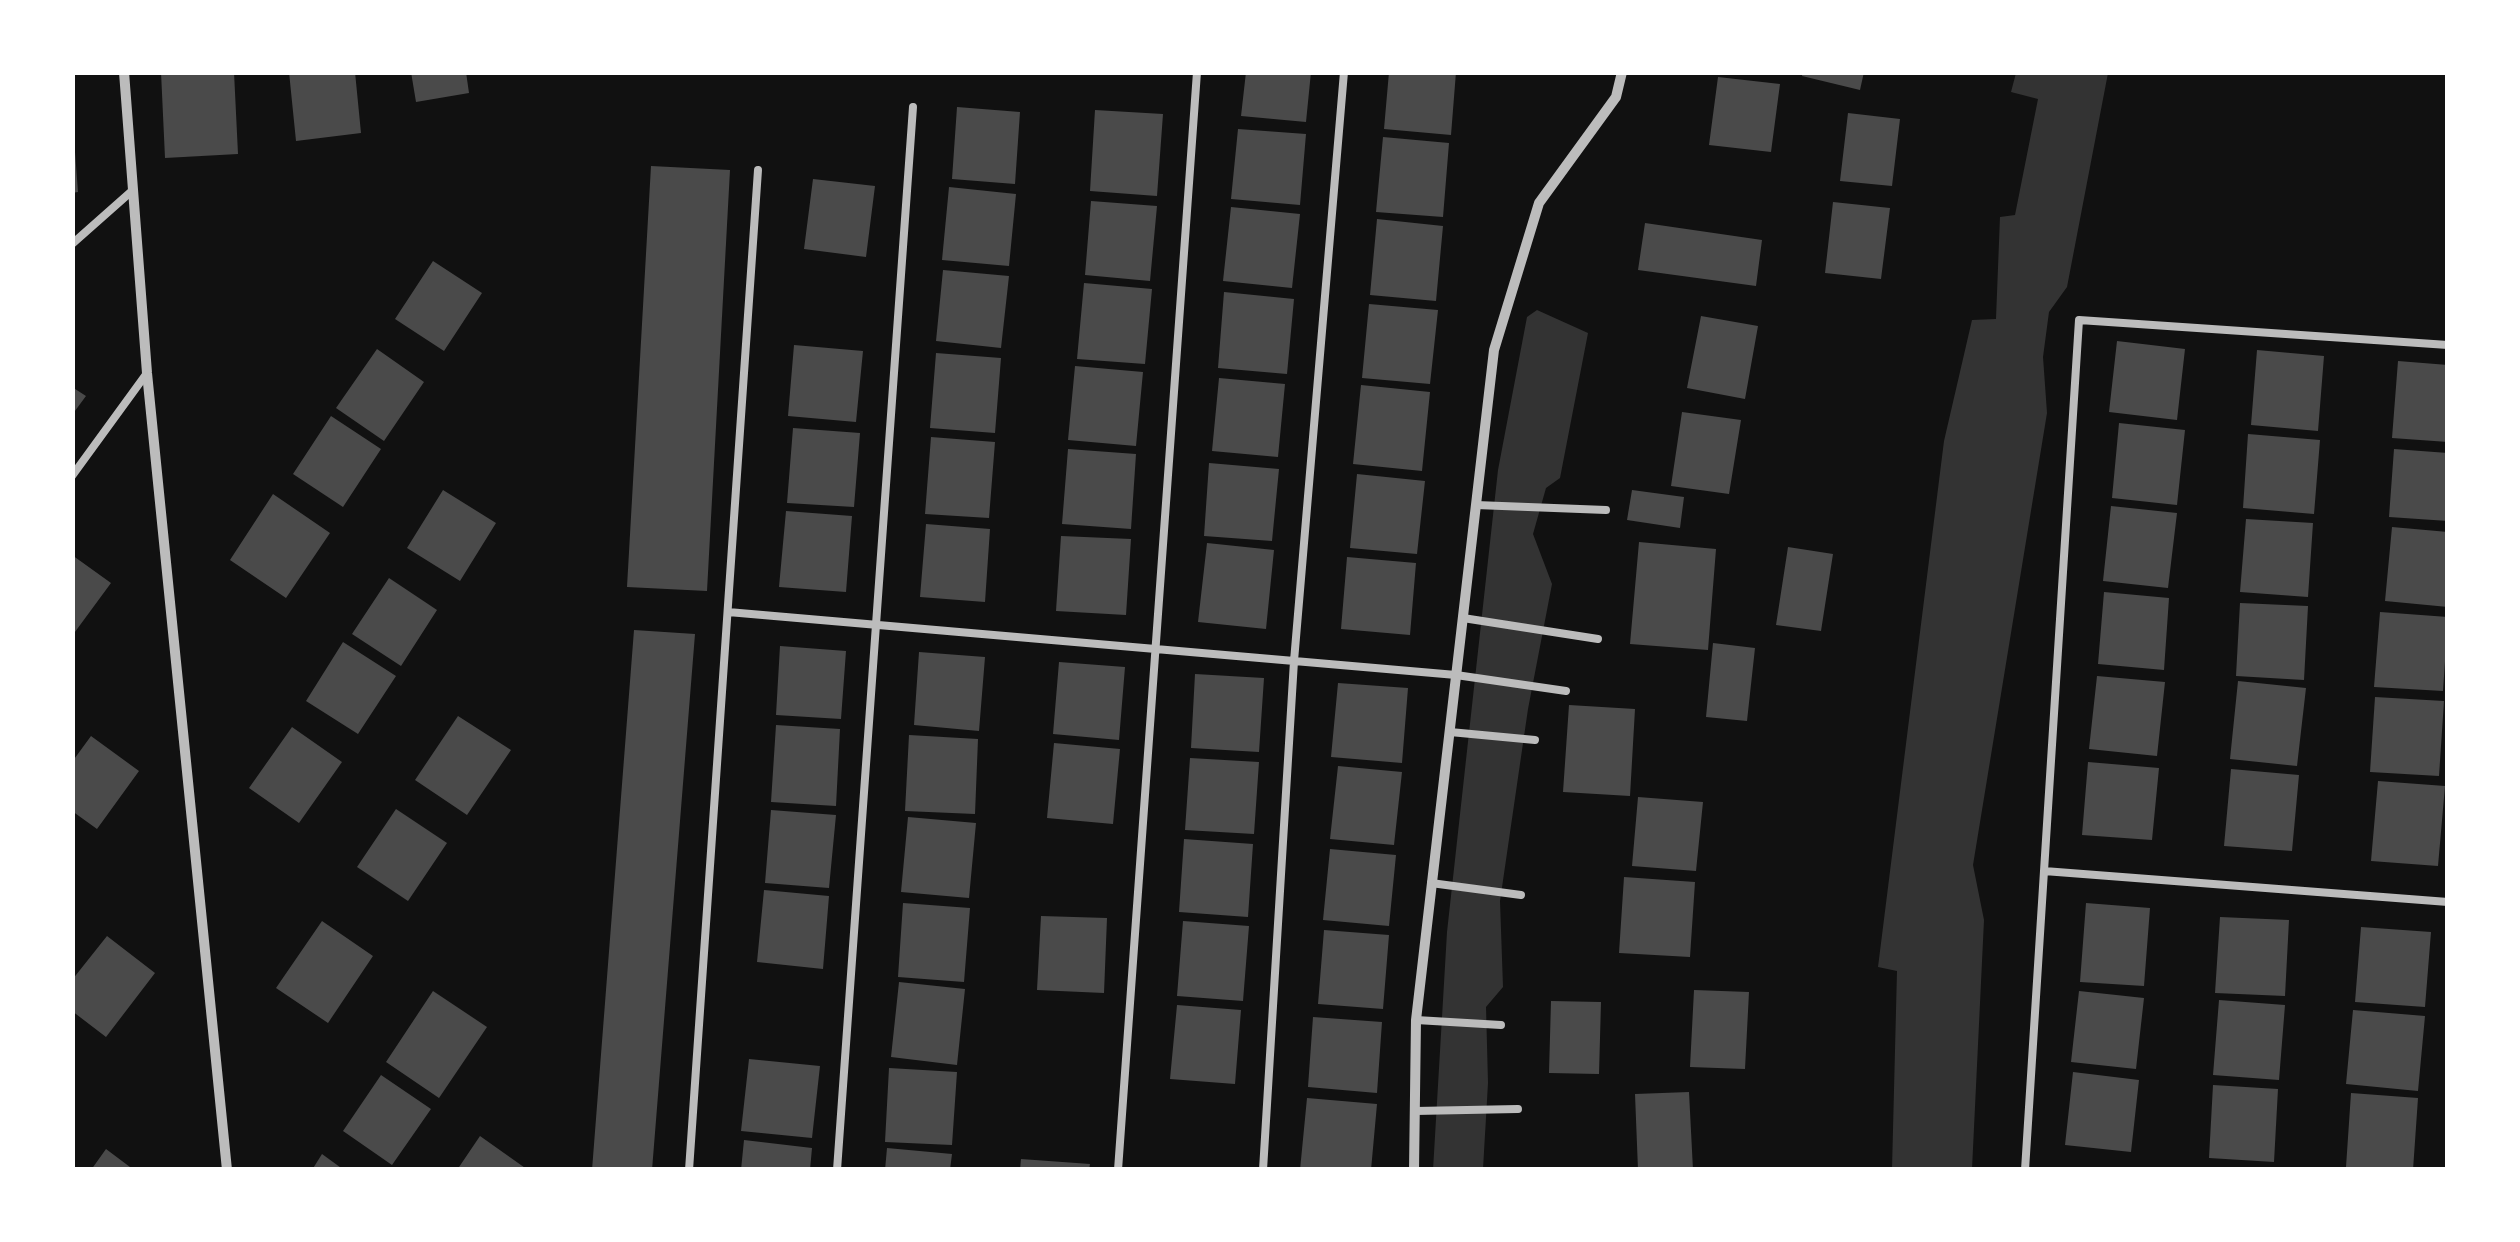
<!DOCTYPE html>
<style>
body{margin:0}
#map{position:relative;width:2520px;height:1242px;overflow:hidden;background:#111;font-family:Ubuntu,sans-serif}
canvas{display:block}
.frame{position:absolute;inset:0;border:75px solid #fff;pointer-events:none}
</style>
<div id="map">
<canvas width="2520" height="1242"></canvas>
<div class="frame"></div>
</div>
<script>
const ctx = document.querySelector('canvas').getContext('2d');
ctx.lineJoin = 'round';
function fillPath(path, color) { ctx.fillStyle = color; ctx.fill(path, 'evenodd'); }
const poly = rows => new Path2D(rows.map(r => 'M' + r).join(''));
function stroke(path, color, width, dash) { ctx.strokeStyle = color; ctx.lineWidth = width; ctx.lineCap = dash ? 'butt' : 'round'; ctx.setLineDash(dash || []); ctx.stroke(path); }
const water = poly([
 [2016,73,2108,73,2067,287,2049,312,2043,357,2047,413,1973,865,1984,920,1972,1169,1892,1169,1897,971,1878,967,1944,441,1972,320,1996,319,2000,217,2015,215,2038,99,2011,92],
 [1537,310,1588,333,1560,478,1546,488,1533,534,1552,584,1528,709,1500,901,1503,987,1486,1007,1488,1083,1483,1169,1433,1170,1447,932,1498,470,1527,317]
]);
const building = poly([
 [161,72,234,72,238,154,165,158],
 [289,72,355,72,361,133,296,141],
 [411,72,466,72,469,93,416,102],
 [1246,72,1311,72,1306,122,1241,116],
 [1389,72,1456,72,1451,135,1384,129],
 [1803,72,1864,72,1860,90,1802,76],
 [1718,77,1780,84,1771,152,1709,145],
 [957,107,1020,112,1015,184,952,179],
 [1095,110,1163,114,1157,196,1090,191],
 [1848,113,1900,119,1892,186,1840,181],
 [1238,129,1306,134,1300,205,1231,199],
 [1383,137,1449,143,1443,217,1376,212],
 [72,152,75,152,78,192,72,193],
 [651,166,730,170,707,591,627,587],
 [813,179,875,186,866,257,804,249],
 [949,187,1016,194,1009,266,942,260],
 [1091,201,1157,206,1150,281,1085,275],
 [1833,202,1890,208,1881,279,1825,273],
 [1231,207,1300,214,1292,288,1223,281],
 [1377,219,1443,226,1436,301,1370,295],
 [1645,223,1762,240,1756,286,1638,270],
 [433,261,482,293,444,351,395,319],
 [943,270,1009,276,1001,348,936,341],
 [1084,283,1152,289,1145,364,1077,359],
 [1224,292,1294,299,1287,374,1218,368],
 [1369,304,1438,310,1430,384,1362,378],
 [1701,316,1758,326,1745,399,1687,388],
 [2117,341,2185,349,2177,420,2109,412],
 [794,345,863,351,856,422,788,416],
 [377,349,424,382,384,441,336,408],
 [2257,350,2324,356,2318,431,2251,425],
 [936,353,1001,358,995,433,930,428],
 [2398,361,2448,365,2448,442,2392,438],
 [1075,366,1143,372,1136,446,1068,440],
 [1219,378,1285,384,1278,457,1212,451],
 [1361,385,1430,392,1422,471,1353,464],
 [72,387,86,396,72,415],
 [1682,412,1741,420,1729,494,1671,486],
 [331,416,381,449,343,507,293,474],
 [2119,423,2185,430,2177,505,2112,498],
 [793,428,860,433,854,507,787,503],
 [2248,434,2320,440,2314,514,2243,508],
 [931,437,995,442,989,518,925,514],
 [1068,449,1136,454,1131,529,1062,524],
 [2394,449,2448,453,2448,521,2389,517],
 [1209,463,1279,469,1272,541,1204,536],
 [1357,474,1425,481,1417,554,1350,548],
 [443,490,496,523,460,581,407,548],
 [1632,490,1684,497,1680,528,1627,520],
 [273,494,330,533,286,598,230,560],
 [2111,506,2177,513,2168,588,2103,581],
 [786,511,852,516,846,592,779,587],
 [2246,519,2313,523,2308,597,2240,592],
 [926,524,990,529,985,602,920,597],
 [2392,527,2448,532,2448,607,2385,601],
 [1061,536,1131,539,1126,615,1056,611],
 [1639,542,1716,549,1708,650,1630,644],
 [1207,543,1274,550,1266,629,1198,622],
 [1788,547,1833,554,1821,631,1776,625],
 [72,555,111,583,72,636],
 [1347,557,1416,563,1410,635,1341,629],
 [389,578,437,610,401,666,352,634],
 [2104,592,2169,598,2164,670,2098,664],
 [2240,603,2308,606,2304,680,2236,676],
 [2380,612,2448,617,2443,691,2374,687],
 [634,630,695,634,652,1170,592,1170],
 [343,642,396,676,358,734,306,701],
 [1713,643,1755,648,1747,721,1706,717],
 [780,646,846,651,841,719,776,715],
 [919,652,985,657,979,731,914,725],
 [1059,662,1125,667,1119,740,1053,734],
 [1195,674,1264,678,1259,752,1191,748],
 [2097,676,2165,682,2157,756,2089,749],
 [2238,681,2306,688,2297,766,2230,759],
 [1338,683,1408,688,1402,763,1331,757],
 [2375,697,2444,701,2439,776,2370,772],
 [1569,705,1635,709,1630,796,1563,792],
 [458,716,511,750,467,815,415,780],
 [776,725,840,729,836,806,771,802],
 [292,727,342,762,299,823,249,788],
 [909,735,978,739,975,814,905,811],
 [91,736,139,771,97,829,72,811,72,762],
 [1054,743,1120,749,1113,824,1047,818],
 [1190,758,1259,762,1254,834,1185,830],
 [2088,762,2159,768,2152,840,2082,835],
 [1338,766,1402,772,1394,845,1330,839],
 [2231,769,2299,775,2292,851,2224,846],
 [2378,781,2445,786,2438,866,2371,861],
 [1638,797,1703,802,1696,871,1632,866],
 [396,809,447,843,408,901,357,867],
 [771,810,836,815,829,888,765,883],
 [908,817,976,823,969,898,901,892],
 [1184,839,1253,844,1248,917,1179,912],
 [1330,849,1396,855,1389,926,1323,920],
 [1624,877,1695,882,1690,957,1619,953],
 [764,890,829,896,823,969,757,962],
 [903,903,970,908,964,982,898,977],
 [2086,903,2150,908,2144,986,2080,982],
 [1041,916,1107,918,1104,993,1037,990],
 [2220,917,2289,920,2285,996,2215,993],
 [322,921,373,956,328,1023,276,988],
 [1183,921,1249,926,1243,1001,1177,996],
 [2361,927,2431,932,2425,1007,2355,1002],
 [1324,930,1389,935,1383,1009,1318,1004],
 [107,936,155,973,106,1037,72,1011,72,980],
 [899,982,965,989,957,1065,891,1057],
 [1694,990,1749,992,1745,1069,1690,1067],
 [433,991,487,1027,439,1098,386,1062],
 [2079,991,2144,998,2136,1069,2071,1062],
 [2219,1000,2285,1005,2279,1080,2213,1075],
 [1551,1001,1601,1002,1599,1074,1549,1073],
 [1177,1005,1241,1010,1235,1084,1170,1079],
 [2353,1010,2425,1016,2418,1091,2346,1084],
 [1313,1017,1382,1022,1377,1093,1308,1087],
 [749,1059,820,1066,812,1138,741,1131],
 [889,1068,957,1072,952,1145,885,1142],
 [2073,1072,2139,1080,2131,1152,2065,1145],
 [381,1075,431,1109,392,1165,343,1131],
 [2213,1085,2278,1089,2274,1162,2209,1158],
 [1689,1092,1693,1170,1638,1170,1635,1094],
 [2351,1093,2418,1098,2413,1170,2346,1167],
 [1307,1098,1377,1104,1371,1170,1300,1170],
 [480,1136,528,1170,457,1170],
 [744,1140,812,1148,810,1170,741,1170],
 [887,1148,952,1154,950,1170,885,1170],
 [106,1149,134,1170,91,1170],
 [322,1154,344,1170,312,1170],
 [1021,1159,1090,1164,1089,1170,1020,1170]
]);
const service = poly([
 [72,244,133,190],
 [72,476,147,373],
 [1476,505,1606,510],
 [728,612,1456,675,1566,691],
 [1463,618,1598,639],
 [1450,732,1535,740],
 [2044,871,2448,902],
 [1431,883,1521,895],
 [1416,1020,1501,1025],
 [1415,1111,1518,1109],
 [689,1170,758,170],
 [837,1170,913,107],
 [1118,1170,1197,72],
 [1263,1170,1294,661,1344,72],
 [2025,1170,2079,320,2448,345]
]);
const minor = poly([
 [124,72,147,373,227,1170],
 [1414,1170,1416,1020,1494,350,1539,203,1616,97,1622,72]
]);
fillPath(water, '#333');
fillPath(building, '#4a4a4a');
stroke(service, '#bcbcbc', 8);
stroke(minor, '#bcbcbc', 10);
</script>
